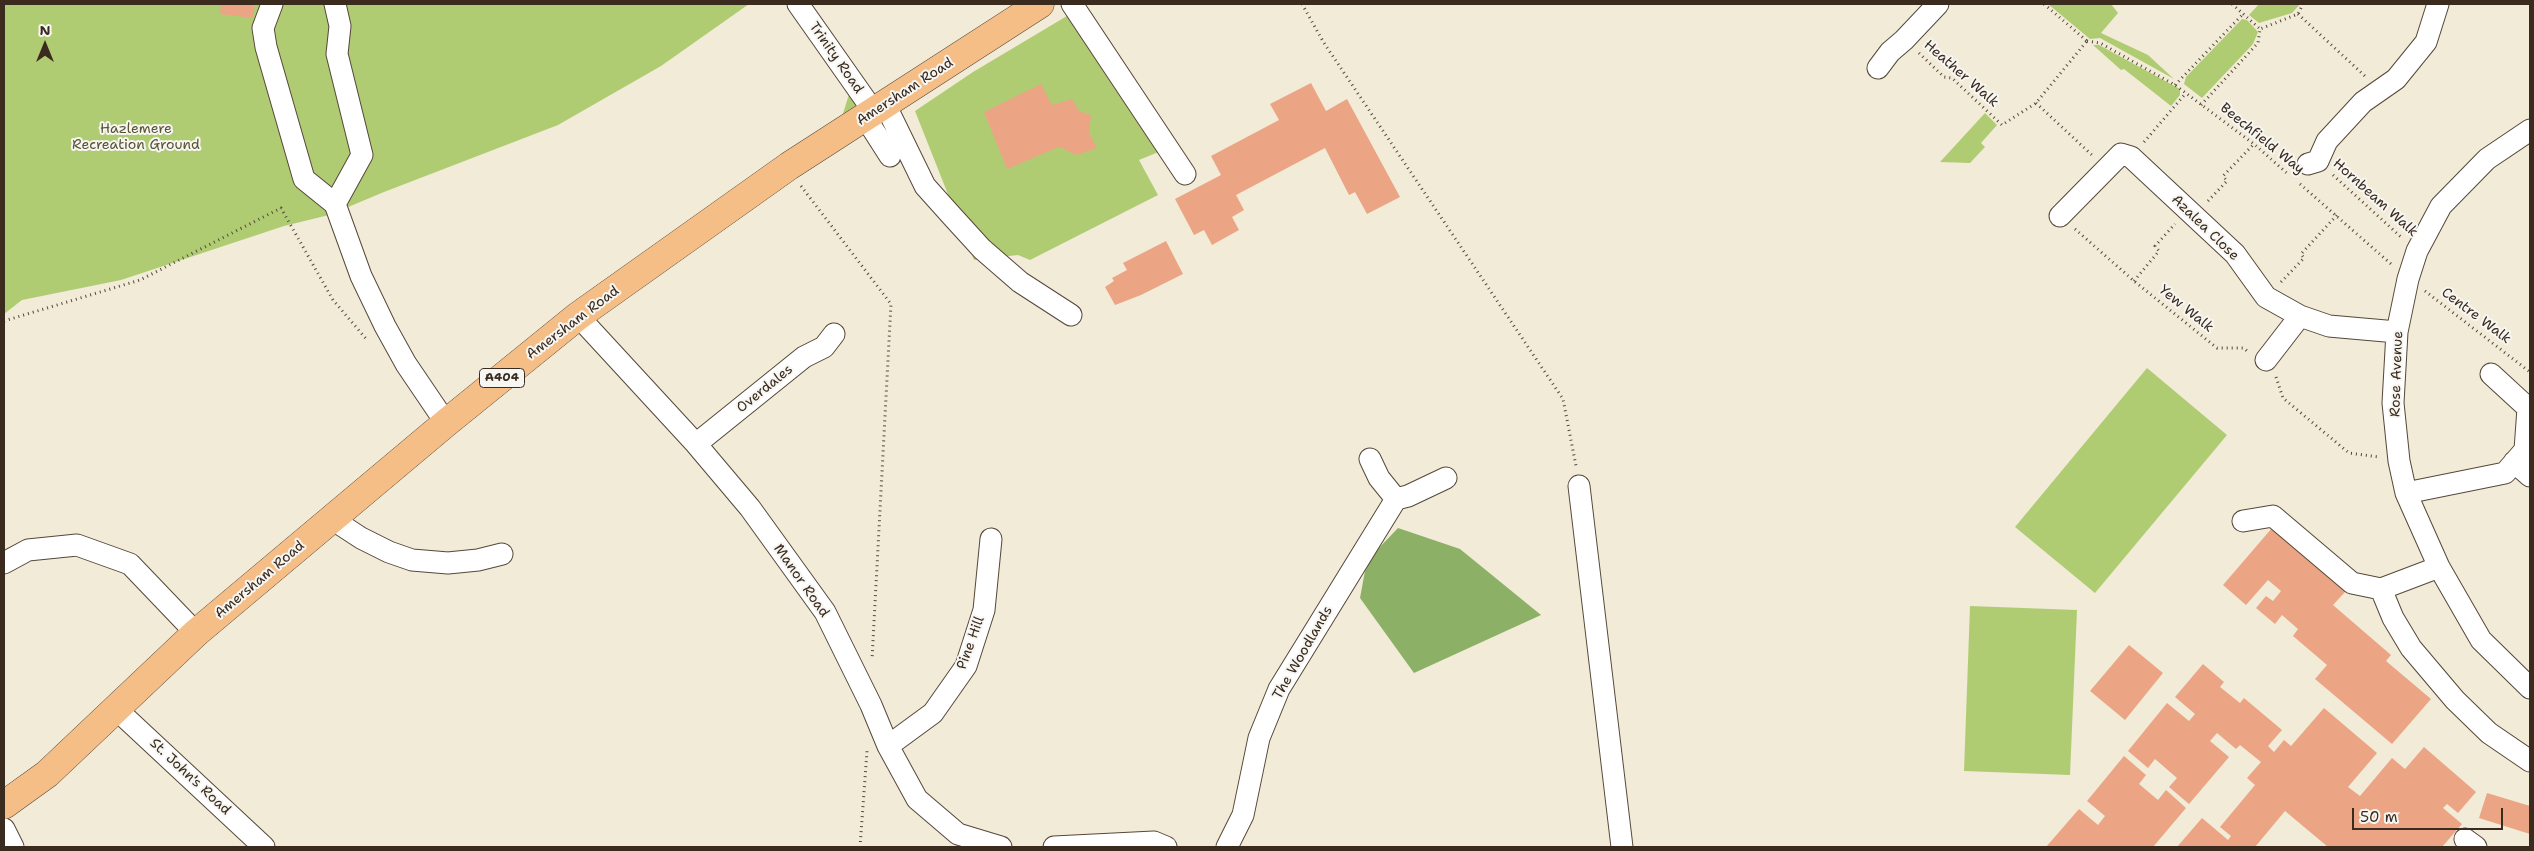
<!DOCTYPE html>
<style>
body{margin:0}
#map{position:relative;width:2534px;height:851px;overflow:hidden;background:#f1ebd8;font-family:"Shantell Sans",sans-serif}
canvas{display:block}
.frame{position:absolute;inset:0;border:5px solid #3b2a1e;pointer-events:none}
.north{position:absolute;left:20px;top:20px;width:50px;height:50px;-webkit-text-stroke:4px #f6f6f2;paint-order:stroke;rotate:0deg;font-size:14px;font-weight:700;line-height:20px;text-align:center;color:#3b2a1e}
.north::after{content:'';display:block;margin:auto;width:18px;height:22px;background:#3b2a1e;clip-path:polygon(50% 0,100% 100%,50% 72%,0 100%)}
.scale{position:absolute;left:2352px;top:808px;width:151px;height:22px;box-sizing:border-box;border:2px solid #3b2a1e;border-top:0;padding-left:6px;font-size:15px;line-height:18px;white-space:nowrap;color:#3b2a1e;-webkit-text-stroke:4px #f6f6f2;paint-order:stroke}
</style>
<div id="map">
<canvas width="2534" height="851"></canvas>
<div class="frame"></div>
<div class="north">N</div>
<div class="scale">50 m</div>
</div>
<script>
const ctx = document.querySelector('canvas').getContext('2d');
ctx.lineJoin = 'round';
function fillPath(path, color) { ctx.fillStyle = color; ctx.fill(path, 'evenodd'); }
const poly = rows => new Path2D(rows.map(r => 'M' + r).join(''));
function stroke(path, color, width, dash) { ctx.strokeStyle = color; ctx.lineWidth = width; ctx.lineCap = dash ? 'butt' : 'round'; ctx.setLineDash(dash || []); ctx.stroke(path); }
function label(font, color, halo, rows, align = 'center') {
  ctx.font = font + ' "Shantell Sans",sans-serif'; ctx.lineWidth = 4; ctx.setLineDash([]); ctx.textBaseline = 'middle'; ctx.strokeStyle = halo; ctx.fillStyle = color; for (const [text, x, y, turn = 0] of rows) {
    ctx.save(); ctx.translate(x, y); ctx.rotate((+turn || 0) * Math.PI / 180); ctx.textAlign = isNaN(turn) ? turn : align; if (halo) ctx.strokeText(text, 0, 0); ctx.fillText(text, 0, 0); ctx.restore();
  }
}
const green = poly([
 [4,4,749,4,661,66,558,125,384,192,329,215,284,226,121,280,22,300,4,314],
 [2048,4,2111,4,2118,13,2101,33,2148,55,2174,79,2100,38,2090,39],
 [2259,4,2300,4,2292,13,2259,23,2249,15],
 [1077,10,1178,144,1139,160,1158,195,1030,260,1018,255,974,260,915,111,973,72],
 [2242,19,2247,20,2258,32,2253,44,2202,98,2184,84,2186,77],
 [2093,45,2099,45,2180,89,2180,95,2171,106,2124,69,2121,70],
 [853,89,858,111,841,120,850,91],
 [1985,113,1997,125,1981,143,1985,147,1970,163,1940,162],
 [2147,368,2227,435,2095,593,2015,527],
 [1970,606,2077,610,2070,775,1964,771]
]);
const forest = poly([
 [1398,528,1460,549,1541,615,1414,673,1360,598,1365,571,1376,551]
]);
const building = poly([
 [221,4,255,4,253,18,220,14],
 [1311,83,1326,111,1347,99,1400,197,1367,214,1355,192,1349,195,1325,148,1236,195,1244,210,1232,217,1239,230,1212,245,1204,230,1194,235,1175,199,1221,175,1211,156,1279,120,1270,104],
 [1041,84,1052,105,1072,99,1079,111,1091,115,1089,133,1097,148,1077,155,1059,147,1007,169,984,112],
 [1166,241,1183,274,1141,295,1115,305,1105,287,1114,281,1112,278,1127,270,1123,263],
 [2272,528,2346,591,2333,605,2391,655,2386,661,2431,699,2392,744,2315,679,2327,665,2293,636,2298,629,2282,615,2275,624,2256,608,2266,596,2273,601,2281,591,2268,580,2246,605,2223,585],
 [2129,645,2163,673,2125,720,2090,691],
 [2203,664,2224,682,2220,687,2240,703,2244,698,2282,730,2268,746,2274,752,2284,740,2291,746,2324,708,2377,753,2348,787,2360,796,2392,758,2405,769,2424,747,2476,792,2458,813,2447,804,2443,808,2462,824,2442,847,2328,847,2285,811,2255,847,2177,847,2202,818,2228,840,2231,836,2220,827,2255,785,2247,778,2261,762,2240,745,2236,749,2217,733,2210,741,2229,757,2189,804,2169,787,2177,778,2155,759,2148,768,2128,751,2167,703,2189,721,2195,714,2175,697],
 [2124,756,2146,775,2139,784,2158,800,2166,790,2186,808,2153,847,2046,847,2079,809,2098,825,2105,816,2087,801],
 [2487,793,2530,806,2530,834,2479,818]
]);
const path = poly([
 [1302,4,1324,43,1563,399,1576,466],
 [2044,4,2087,41],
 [2232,4,2260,29],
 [2298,14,2366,77],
 [2087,41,2100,43,2175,85,2254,144,2289,175],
 [1919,53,1944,77,1952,78,2002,125,2036,103,2087,41],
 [2175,85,2243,14],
 [2036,103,2093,156],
 [2201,105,2258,43,2260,29,2298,14,2303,4],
 [2144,142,2186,93],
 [2333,175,2402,238],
 [2300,184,2391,264],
 [801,186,891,304,872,660],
 [2208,201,2227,181,2223,176,2254,144],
 [2075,229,2134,281,2217,348,2244,348,2249,353],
 [2134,281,2159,251,2155,246,2175,224],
 [2281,282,2304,258,2301,254,2337,215],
 [2425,291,2530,372],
 [4,321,140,280,281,208,333,300,368,341],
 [2276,377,2283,398,2349,453,2379,457],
 [860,847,867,751]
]);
const minor = poly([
 [272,4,263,28,266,47,304,179,335,204,361,276,385,326,406,364,446,423],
 [798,4,874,112],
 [1072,4,1185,174],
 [1878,68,1890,52,1904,40,1938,4],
 [885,104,925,186,951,215,982,249,1020,282,1071,315],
 [865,117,890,156],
 [2530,130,2487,159,2441,206,2417,251,2408,279,2397,332,2393,403,2399,461,2406,493,2439,567,2481,640,2530,688],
 [2308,164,2318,161,2327,141,2363,102,2396,79,2426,42,2438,4],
 [335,204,362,155,337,54,340,26,335,4],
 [2060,216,2121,154,2131,157,2235,254,2266,297,2300,316,2329,326,2397,332],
 [578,316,696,444,750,508,825,612,871,705,888,746,917,799,958,834,1001,847],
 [2266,360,2300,316],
 [696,444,804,357,824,347,834,334],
 [1370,459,1379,478,1396,499,1408,496,1446,478],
 [2514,462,2530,476],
 [1579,486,1622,847],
 [2406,493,2505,473,2525,450,2528,408,2491,374],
 [332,519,361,538,389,552,412,560,448,563,478,560,502,554],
 [2243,521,2273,516,2352,583,2381,589,2439,567],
 [4,563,28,550,77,545,130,564,196,633],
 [2381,589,2393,618,2411,648,2455,700,2489,733,2530,761],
 [115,708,264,847],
 [888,746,933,713,966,666,984,610,991,539],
 [4,829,13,847],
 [2465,839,2476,847],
 [1054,847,1154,842,1166,847],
 [1227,847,1243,815,1259,738,1279,689,1396,499]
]);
const major = poly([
 [4,805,47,774,196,633,446,423,578,316,789,166,1040,4]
]);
const shields = [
 [502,378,45]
];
const shieldNames = [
 ["A404",502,378]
];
const streetNames = [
 ["Trinity Road",836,58,55],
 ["Heather Walk",1961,74,41],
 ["Amersham Road",905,92,-33],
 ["Beechfield Way",2262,139,39],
 ["Hornbeam Walk",2375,198,42],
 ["Azalea Close",2205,228,44],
 ["Yew Walk",2186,309,39],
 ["Centre Walk",2476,316,37],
 ["Amersham Road",573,323,-37],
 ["Rose Avenue",2397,374,-88],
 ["Overdales",765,389,-39],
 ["Amersham Road",260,580,-40],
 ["Manor Road",801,581,55],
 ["Pine Hill",971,643,-70],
 ["The Woodlands",1303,653,-60],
 ["St. John's Road",190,777,43]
];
const parkNames = [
 ["Hazlemere",136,129],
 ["Recreation Ground",136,145]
];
fillPath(green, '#b0cc73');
fillPath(forest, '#8cb065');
fillPath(building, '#eba584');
stroke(minor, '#56473a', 23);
stroke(major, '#56473a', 29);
stroke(path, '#56473a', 3, [1, 4]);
stroke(minor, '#fff', 21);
stroke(major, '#f6be87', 28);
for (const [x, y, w] of shields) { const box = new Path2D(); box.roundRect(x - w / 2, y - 9.5, w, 19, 4); ctx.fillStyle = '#f6f6f2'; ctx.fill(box); stroke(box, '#3b2a1e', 1); }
label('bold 12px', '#3b2a1e', null, shieldNames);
label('14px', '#3b2a1e', '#f6f6f2', streetNames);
label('14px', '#585233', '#f6f6f2', parkNames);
</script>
